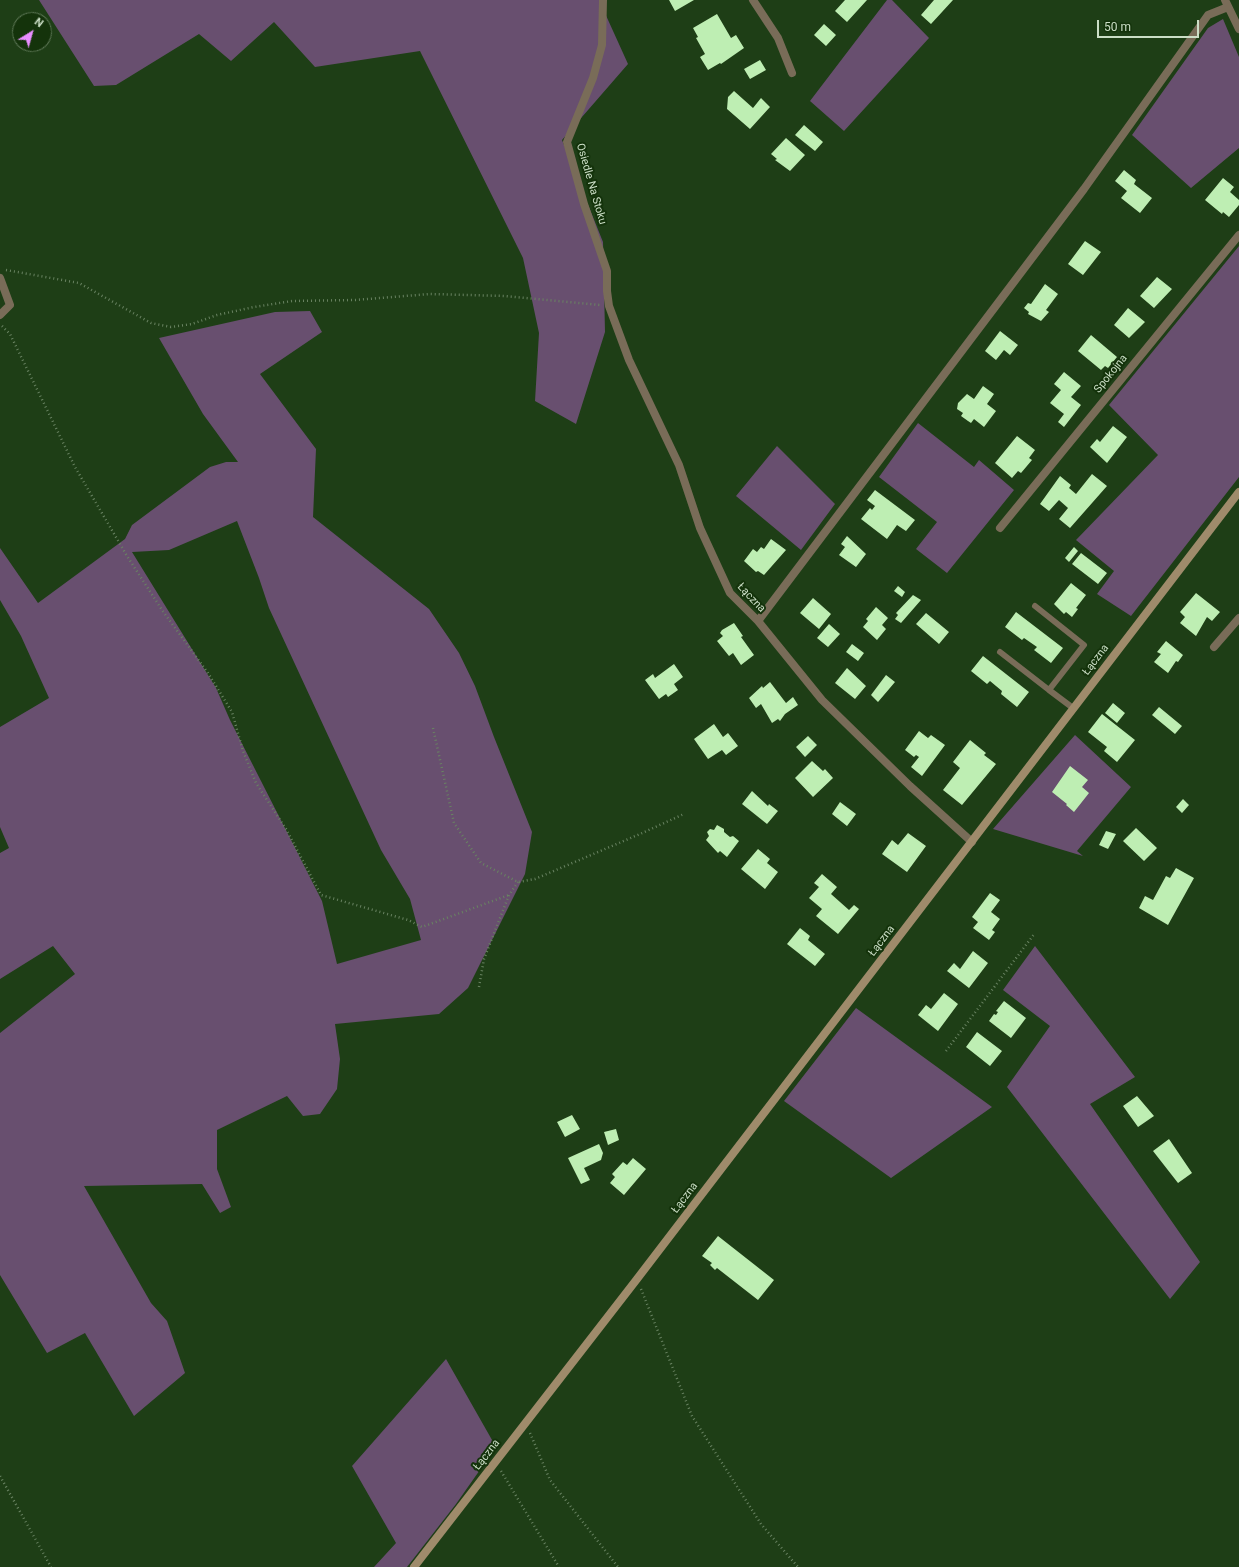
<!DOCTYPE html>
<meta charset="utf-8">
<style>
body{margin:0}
#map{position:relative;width:1239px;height:1567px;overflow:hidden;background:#1e3e16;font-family:Roboto,sans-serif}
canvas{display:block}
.north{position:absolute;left:12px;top:12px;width:40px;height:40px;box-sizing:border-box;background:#14330b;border:1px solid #5d7756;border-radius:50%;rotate:37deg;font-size:11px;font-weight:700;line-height:16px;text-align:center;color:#cbdec6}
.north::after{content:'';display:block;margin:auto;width:14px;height:18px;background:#e88eff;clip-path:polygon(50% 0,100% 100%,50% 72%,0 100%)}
.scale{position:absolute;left:1097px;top:20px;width:102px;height:18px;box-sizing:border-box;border:2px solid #cbdec6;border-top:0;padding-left:5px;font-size:12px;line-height:14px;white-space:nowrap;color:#cbdec6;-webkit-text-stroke:3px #14330b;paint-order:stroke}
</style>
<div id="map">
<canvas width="1239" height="1567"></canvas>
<div class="north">N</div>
<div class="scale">50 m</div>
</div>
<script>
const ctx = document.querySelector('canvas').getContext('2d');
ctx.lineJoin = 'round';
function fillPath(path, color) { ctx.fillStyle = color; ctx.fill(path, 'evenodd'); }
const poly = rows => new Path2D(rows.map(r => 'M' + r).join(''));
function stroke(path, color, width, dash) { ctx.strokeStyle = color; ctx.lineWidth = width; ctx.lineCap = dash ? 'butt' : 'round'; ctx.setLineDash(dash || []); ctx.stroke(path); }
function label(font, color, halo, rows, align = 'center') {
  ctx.font = font + ' Roboto,sans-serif'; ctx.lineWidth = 4; ctx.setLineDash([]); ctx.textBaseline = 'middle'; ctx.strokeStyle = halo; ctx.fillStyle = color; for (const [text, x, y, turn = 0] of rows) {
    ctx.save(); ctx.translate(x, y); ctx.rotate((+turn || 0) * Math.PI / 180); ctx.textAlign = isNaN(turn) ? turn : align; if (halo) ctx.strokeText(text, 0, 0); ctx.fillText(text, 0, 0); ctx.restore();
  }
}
const green = poly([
 [39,0,599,0,628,64,562,140,603,242,605,332,576,424,535,401,539,333,523,258,420,51,315,67,274,22,231,61,199,34,116,85,94,86],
 [887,0,892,0,929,38,844,131,810,101],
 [1223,19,1239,57,1239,148,1191,188,1132,135,1208,28],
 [1239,246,1239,477,1131,616,1097,594,1114,571,1076,540,1158,455,1109,405],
 [310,311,322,332,260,374,316,449,313,517,429,609,459,653,475,686,494,737,532,832,525,874,468,988,439,1014,335,1024,340,1059,337,1089,320,1114,303,1116,287,1096,217,1130,217,1169,231,1207,220,1213,202,1184,84,1186,151,1303,167,1321,185,1373,134,1416,85,1333,47,1353,0,1275,0,1033,75,974,53,946,0,979,0,853,9,848,0,827,0,727,49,698,21,636,0,600,0,548,38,603,125,539,132,525,210,467,226,462,238,462,203,414,159,338,275,312],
 [237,521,259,578,269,608,381,850,410,899,421,940,337,964,322,901,230,720,216,688,132,552,169,550],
 [918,423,974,467,979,460,1014,490,947,573,916,549,937,522,879,477],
 [777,446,835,504,801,550,736,496],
 [1075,735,1131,787,1077,851,1083,856,993,829],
 [1035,946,1135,1077,1090,1104,1200,1262,1170,1299,1007,1087,1050,1026,1003,990],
 [856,1008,992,1107,891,1178,784,1101],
 [446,1359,496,1447,456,1504,407,1567,374,1567,396,1543,352,1466]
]);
const building = poly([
 [669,0,694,0,675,11],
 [845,0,867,0,847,22,835,11],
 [934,0,953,0,931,24,921,15],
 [717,14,731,38,736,35,744,48,721,64,720,63,708,70,700,57,705,54,696,38,698,37,693,28],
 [824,24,836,35,826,46,814,35],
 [760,60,766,70,750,79,744,69],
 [734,91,753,108,761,98,770,107,750,129,727,109,728,97],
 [804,125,823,142,815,151,795,135],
 [786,138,805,155,790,171,775,160,777,159,771,154],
 [1124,170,1136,180,1134,184,1152,198,1140,213,1121,198,1127,191,1115,181],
 [1223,178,1234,187,1230,192,1239,200,1239,205,1229,217,1223,212,1222,214,1205,200],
 [1085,241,1101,252,1083,275,1068,264],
 [1157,277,1172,289,1154,308,1140,296],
 [1045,284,1058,294,1046,310,1049,312,1041,321,1028,314,1029,312,1024,308,1028,303,1031,304],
 [1128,308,1145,322,1129,338,1114,325],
 [1000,331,1018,345,1010,355,1004,350,996,360,985,351],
 [1091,335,1117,357,1108,368,1105,366,1101,370,1078,351],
 [1064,372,1081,386,1071,397,1081,405,1064,427,1058,422,1064,414,1050,403,1061,390,1054,384],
 [983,386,994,394,987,404,996,411,984,427,974,419,971,423,968,421,961,416,963,413,957,409,958,403,967,394,974,399],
 [1113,426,1127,437,1107,463,1090,447,1097,439,1100,442],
 [1017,436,1035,450,1029,458,1032,460,1021,473,1018,471,1012,478,995,463],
 [1092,474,1107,486,1070,528,1059,519,1068,508,1059,500,1049,511,1040,504,1060,476,1071,485,1069,488,1076,494],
 [875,490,915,520,906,531,897,525,887,539,861,519,870,508,872,510,875,506,867,500],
 [847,536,866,554,856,567,839,555,845,547,841,544],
 [771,539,786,550,764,575,758,571,756,572,744,561,753,549,757,552,761,547,764,549],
 [1074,547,1078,551,1069,562,1065,558],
 [1081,553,1107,573,1098,584,1072,564],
 [1071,583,1086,595,1076,608,1078,609,1072,617,1066,612,1064,614,1054,604],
 [898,586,905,592,902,597,894,591],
 [1196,593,1220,612,1212,621,1207,617,1196,636,1180,623,1185,617,1180,612],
 [913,595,921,600,901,623,895,619,898,615,896,613],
 [813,598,831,614,819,629,800,613],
 [876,607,888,618,882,625,886,629,877,640,863,627,868,621,866,619],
 [1016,612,1063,648,1051,663,1034,650,1037,647,1024,638,1022,640,1005,627],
 [926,613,949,632,939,644,916,624],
 [734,623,743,636,741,637,754,655,741,665,733,653,729,656,717,641,723,636,720,633,722,630],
 [829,624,840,634,828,647,817,638],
 [1166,641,1183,655,1178,662,1176,661,1168,673,1154,662,1161,654,1157,652],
 [852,644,864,653,858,661,846,652],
 [983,656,1029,692,1017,707,1001,694,1002,691,990,681,987,684,971,671],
 [674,664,683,677,674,684,678,690,668,697,666,694,659,699,645,680,653,674,655,678],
 [847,668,866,686,855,699,835,683],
 [886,675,895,682,878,702,871,695],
 [770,682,786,703,793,697,798,705,785,714,780,721,778,719,772,723,761,704,756,708,749,698,762,686,763,688],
 [1113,703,1125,713,1117,723,1105,713],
 [1159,707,1182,726,1175,734,1152,715],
 [1102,714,1135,740,1117,762,1104,751,1107,747,1088,732],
 [714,724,723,737,728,733,738,746,726,755,722,750,708,759,694,739],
 [919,731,928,738,931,735,945,745,922,776,911,767,919,757,916,755,914,757,905,750],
 [808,736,817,745,805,757,796,747],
 [970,740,986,753,984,755,996,764,962,805,943,790,960,768,953,762],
 [812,761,823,771,825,769,833,778,813,797,795,778],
 [1070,766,1088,780,1082,787,1089,793,1074,812,1066,805,1067,804,1052,792],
 [752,791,768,806,769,804,778,811,767,824,742,804],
 [1183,799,1189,805,1182,813,1176,807],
 [840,802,856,814,847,826,832,814],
 [717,825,724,829,724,832,730,837,733,836,739,841,727,857,720,851,718,853,706,840,709,836,707,832,710,829,714,830],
 [1136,828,1157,848,1144,861,1123,841],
 [1106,831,1116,834,1108,849,1099,845],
 [908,833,926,846,907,872,882,854,892,840,898,845],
 [758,849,770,859,767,863,778,872,765,889,741,869],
 [1176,868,1194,878,1168,925,1139,908,1145,896,1153,900,1166,876,1170,878],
 [822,874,837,887,831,894,849,910,854,905,859,909,838,934,816,916,822,909,809,898,819,887,814,883],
 [990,893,1000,900,991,912,1000,919,992,930,995,932,989,940,973,928,978,922,972,917],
 [800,928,810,936,808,940,825,954,815,966,787,944],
 [973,951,988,963,969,988,947,971,954,963,960,969],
 [944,993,958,1004,938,1031,918,1015,926,1005,931,1009],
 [1004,1001,1026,1018,1011,1038,989,1021,994,1014,996,1015,998,1012,996,1011],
 [977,1032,1002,1051,990,1066,966,1047],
 [1137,1096,1154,1116,1138,1127,1123,1106],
 [572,1115,580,1129,565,1137,557,1122],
 [616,1129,619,1140,608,1145,604,1132],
 [1169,1139,1192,1173,1178,1183,1153,1151],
 [599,1144,603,1153,601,1160,584,1168,590,1180,581,1184,568,1158],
 [633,1158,646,1169,624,1195,610,1183,615,1177,612,1174,623,1162,627,1165],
 [718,1236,774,1280,758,1300,717,1268,715,1270,710,1265,712,1263,702,1256]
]);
const path = poly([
 [6,270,79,283,151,323,171,327,192,324,217,315,254,307,292,301,355,300,430,294,505,296,600,305],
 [2,326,10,334,75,467,127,556,162,610,208,673,232,712,243,751,256,783,286,829,321,895,408,920,422,927,509,895],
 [433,728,454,823,481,863,518,882,535,879,640,834,684,814],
 [479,987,484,959,509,895,518,882],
 [946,1051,1035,933],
 [641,1289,692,1416,761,1524,798,1567],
 [530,1433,550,1480,618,1567],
 [501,1471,559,1567],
 [0,1476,51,1567]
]);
const lane = poly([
 [1000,652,1049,690,1084,645,1035,606],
 [1049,690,1073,708]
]);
const street = poly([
 [603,0,602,45,593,78,567,142,584,204,607,271,607,291,609,306,629,360,679,465,700,528,730,593,758,621,822,700,910,786,972,842],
 [753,0,778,38,792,73],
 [1225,0,1239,29],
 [0,278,10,305,0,315],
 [1000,528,1239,235],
 [758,621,1084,189,1208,15,1228,7],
 [1214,647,1239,618]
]);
const secondary = poly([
 [414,1567,637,1279,1239,492]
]);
const streetNames = [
 ["Osiedle Na Stoku",591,184,74],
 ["Spokojna",1111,374,-51],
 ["Łączna",751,598,47],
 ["Łączna",1096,660,-53],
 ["Łączna",882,941,-53],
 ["Łączna",685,1198,-53],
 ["Łączna",487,1455,-52]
];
fillPath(green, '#684f6f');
fillPath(building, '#beeeb3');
stroke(path, '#698362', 2.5, [1, 3]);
stroke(lane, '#796c58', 6);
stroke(street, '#796c58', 8);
stroke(secondary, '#9f8b6b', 8);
label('11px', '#cbdec6', '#14330b', streetNames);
</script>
